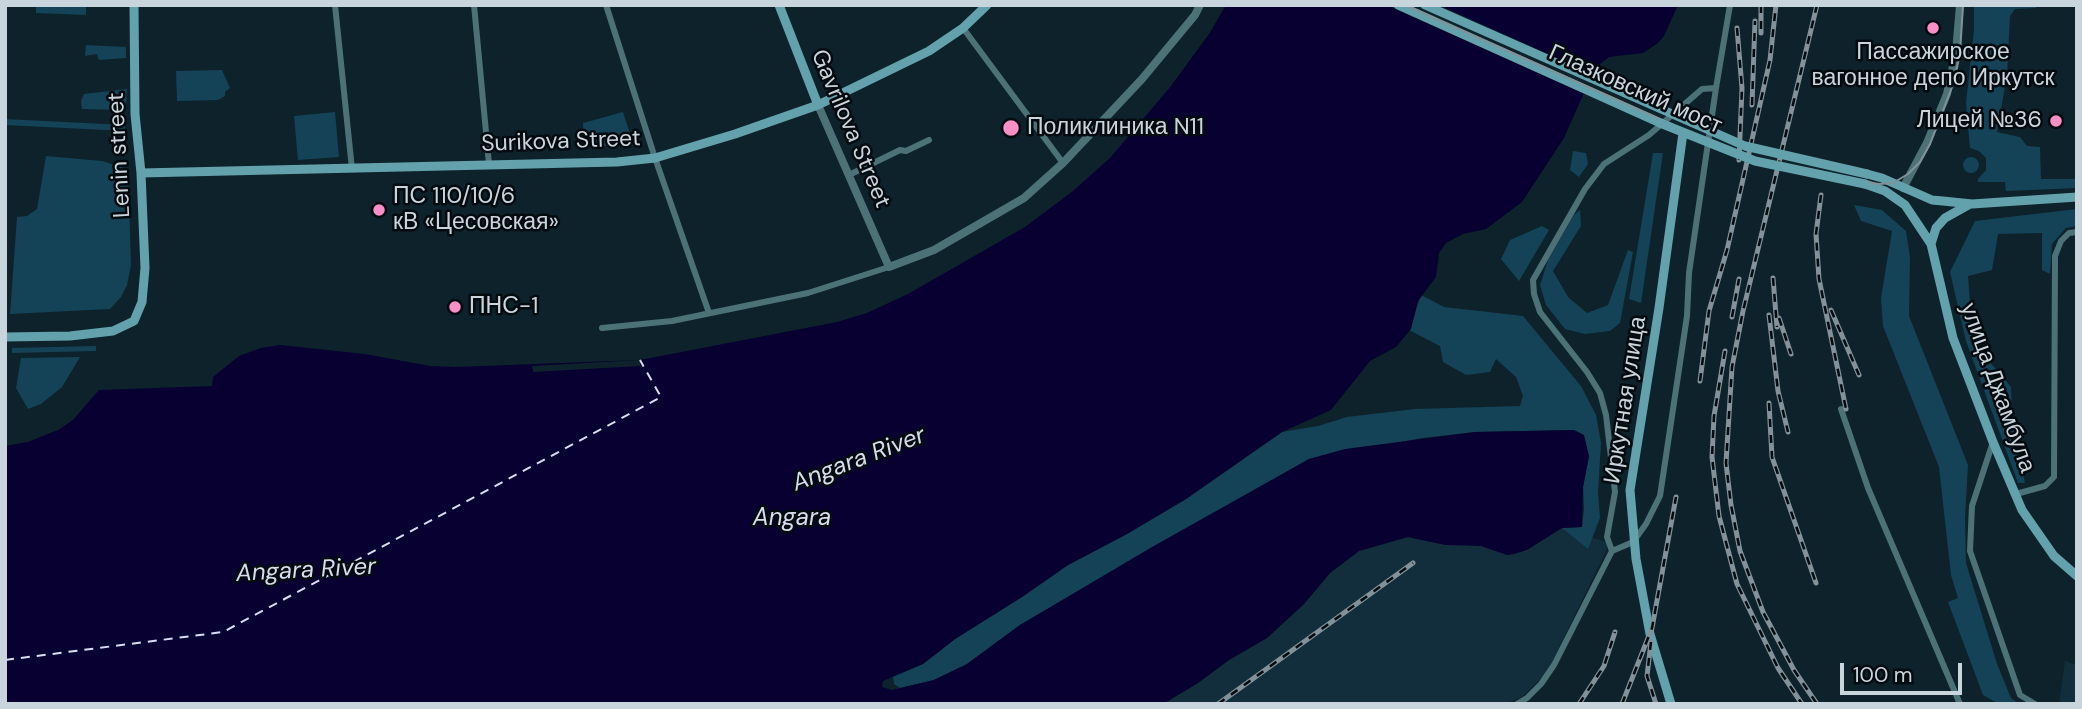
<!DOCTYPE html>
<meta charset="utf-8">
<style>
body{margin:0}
#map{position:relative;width:2082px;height:709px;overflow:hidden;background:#0e222c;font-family:"DM Sans",sans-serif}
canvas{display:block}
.frame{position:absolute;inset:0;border:7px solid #c9d5dc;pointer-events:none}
.scale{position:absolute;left:1840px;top:663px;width:122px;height:32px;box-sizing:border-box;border:4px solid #c9d5dc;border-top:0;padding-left:9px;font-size:21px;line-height:24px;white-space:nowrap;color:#c9d5dc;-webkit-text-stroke:5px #040b0f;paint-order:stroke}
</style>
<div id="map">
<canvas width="2082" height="709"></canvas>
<div class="frame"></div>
<div class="scale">100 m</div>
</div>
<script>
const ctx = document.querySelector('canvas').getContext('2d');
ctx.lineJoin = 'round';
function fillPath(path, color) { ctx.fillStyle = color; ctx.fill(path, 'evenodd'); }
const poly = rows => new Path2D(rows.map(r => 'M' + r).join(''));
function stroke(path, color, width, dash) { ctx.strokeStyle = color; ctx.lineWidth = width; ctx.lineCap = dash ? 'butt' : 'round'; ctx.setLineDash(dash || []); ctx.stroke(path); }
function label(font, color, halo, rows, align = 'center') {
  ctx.font = font + ' "DM Sans",sans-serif'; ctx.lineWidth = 5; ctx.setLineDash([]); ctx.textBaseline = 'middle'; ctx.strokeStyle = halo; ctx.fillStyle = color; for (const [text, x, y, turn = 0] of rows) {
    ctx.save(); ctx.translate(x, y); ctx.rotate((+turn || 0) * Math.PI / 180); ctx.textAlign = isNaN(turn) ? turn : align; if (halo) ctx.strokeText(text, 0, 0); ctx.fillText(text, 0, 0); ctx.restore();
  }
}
const built = poly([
 [1562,528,1610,543,1551,664,1543,676,1522,697,1504,704,1163,704,1198,683,1229,660,1267,638,1304,604,1330,573,1359,551,1408,537,1446,545,1478,545,1491,548],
 [2065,661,2077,665,2077,704,2059,704]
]);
const green = poly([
 [36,5,86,5,86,15,36,13],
 [1974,5,2036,5,2036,8,2015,9,2010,16,2007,75,1997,132,2020,137,2027,146,2040,147,2041,179,2077,179,2077,188,2006,191,2005,182,1978,182,1978,179,1986,170,1986,158,1979,151,1970,148,1966,103,1974,30],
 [86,45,126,47,126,58,99,60,97,54,85,56],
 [222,70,230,88,225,92,225,96,218,100,177,101,176,71],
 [127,89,126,105,121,110,82,109,81,101,84,94],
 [335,112,339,157,298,160,294,116],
 [623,112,634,146,584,146,583,123],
 [5,119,125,125,125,131,5,125],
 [1573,151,1586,153,1588,164,1579,177,1570,170],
 [1653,153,1663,153,1641,303,1629,299],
 [46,156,102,161,128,169,131,265,127,285,121,297,110,309,10,314,17,217,27,216,37,209],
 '1963 165a8 8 0 1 1 16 0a8 8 0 1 1-16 0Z',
 [1854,205,1882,210,1906,231,1910,257,1909,316,1968,465,1965,518,1966,563,1997,664,2011,698,2019,704,1999,704,1983,695,1948,602,1958,598,1951,575,1939,467,1883,326,1881,298,1892,231,1861,221],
 [2077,209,2077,226,2066,228,2052,244,2050,274,2042,270,2042,233,1998,234,1992,270,1968,276,1973,342,2011,387,2012,417,2025,483,2018,483,1966,341,1950,272,1975,221],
 [1580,210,1581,226,1553,271,1568,297,1587,313,1608,305,1628,250,1633,252,1620,323,1610,331,1585,334,1565,329,1546,305,1540,285,1548,260,1574,215],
 [1542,226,1549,230,1519,281,1501,259,1510,240],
 [1421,295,1444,307,1523,316,1581,386,1596,415,1601,443,1598,493,1600,518,1588,549,1562,528,1582,527,1584,509,1583,487,1589,456,1574,430,1475,432,1422,438,1309,459,1020,625,967,664,934,680,900,688,894,684,893,676,897,674,923,664,955,639,1022,597,1068,565,1127,534,1186,499,1282,432,1318,426,1347,417,1415,409,1520,406,1523,396,1516,377,1496,359,1490,372,1466,375,1443,362,1440,346,1409,330],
 [96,346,96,351,12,353,12,348],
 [80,357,62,387,41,404,28,409,16,388,21,358]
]);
const water = poly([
 [1226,5,1678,5,1664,36,1658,43,1643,53,1609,57,1595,68,1564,138,1522,202,1486,229,1463,234,1446,243,1439,253,1436,277,1418,301,1411,329,1396,347,1370,361,1331,410,1282,432,1186,499,1127,534,1068,565,1022,597,955,639,923,664,883,681,882,687,892,690,934,680,967,664,1020,625,1152,547,1309,459,1345,449,1475,432,1574,430,1584,435,1589,456,1583,487,1582,527,1562,528,1527,550,1514,554,1507,555,1481,546,1446,545,1408,537,1359,551,1330,573,1304,604,1267,638,1229,660,1198,683,1163,704,5,704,5,446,28,442,58,430,73,420,99,390,212,386,213,377,239,356,261,348,280,345,365,354,430,366,456,367,640,360,837,322,867,313,908,294,1025,227,1073,191,1110,158,1171,86,1209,34]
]);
const pier = poly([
 [1386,5,1439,5,1595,75,1585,94],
 [640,360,640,366,533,372,532,366]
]);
const ferry = poly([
 [5,660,223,632,661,397,640,360]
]);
const minor = poly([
 [335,5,352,169],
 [474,5,489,164],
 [606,5,655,158,709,313],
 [963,28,1063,163],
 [849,175,900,150,906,151,929,140],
 [602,328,672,321,808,293,889,267],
 [1841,409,1868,488,1960,704],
 [1993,442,1972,506,1970,551,2020,695,2035,704],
 [2016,494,2045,486,2054,477,2055,256,2061,241,2069,233,2077,232],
 [1612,551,1607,537,1615,492,1606,415,1600,393,1587,372,1540,312,1534,294,1533,280,1585,189,1604,164,1649,135,1702,89,1716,88],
 [1517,704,1527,698,1541,684,1554,665,1612,551,1633,542,1646,524,1660,496,1687,316,1689,273,1716,88,1730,5]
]);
const tertiary = poly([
 [818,105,889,267,934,250,1024,198,1063,163,1142,79,1195,15,1200,5],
 [1903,188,1927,143,1947,94,1956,52,1960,5]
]);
const secondary = poly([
 [779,5,818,105],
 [1398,5,1660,123],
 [141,173,617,162,655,158,735,134,818,105,929,51,963,28,987,5],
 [1867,174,1882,178,1932,200,1943,201,1972,204,2077,197],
 [1865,184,1885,191,1905,205,1931,244,1953,338,1993,442,2022,510,2054,556,2077,576],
 [1931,244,1936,228,1945,218,1970,204],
 [5,337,70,336,113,331,134,321,142,302,145,268,141,173,135,114,134,5],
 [1671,704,1650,634,1636,559,1630,490,1659,308,1683,133]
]);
const tram = poly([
 [1405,5,1743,156,1820,174,1879,184,1893,183,1908,174,1920,162,1930,144,1954,82,1960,53,1963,5]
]);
const rail = poly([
 [1761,5,1761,33],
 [1817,5,1743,311,1732,367,1726,463,1731,505,1740,551,1763,612,1794,670,1817,704],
 [1737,28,1742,88,1739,160],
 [1752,105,1755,21],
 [1821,195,1816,234,1819,279,1846,409],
 [1773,278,1777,327],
 [1831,310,1859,375],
 [1769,315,1778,391,1788,432],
 [1732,317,1739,279],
 [1779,318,1791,354],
 [1725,351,1714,416,1712,457,1719,516,1737,584,1778,668,1802,704],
 [1700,381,1709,311,1727,250,1770,60,1776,5],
 [1769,403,1772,457,1816,583],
 [1651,642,1647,676,1656,704],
 [1218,704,1413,563],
 [1579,704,1604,666,1615,632],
 [1622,704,1652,628,1676,497]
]);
const secondaryBridge = poly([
 [1425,5,1745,146,1867,174],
 [1660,123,1755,161,1865,184]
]);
const markers = [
 [1933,28,7,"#fa8fc8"],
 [2056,121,7,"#fa8fc8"],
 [1011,128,9,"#fa8fc8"],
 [379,210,7,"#fa8fc8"],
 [455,307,7,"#fa8fc8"]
];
const poiNames = [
 ["Пассажирское",1933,53,"center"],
 ["вагонное депо Иркутск",1933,79,"center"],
 ["Лицей №36",2042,121,"right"],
 ["Поликлиника N11",1027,128],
 ["ПС 110/10/6",393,197],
 ["кВ «Цесовская»",393,223],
 ["ПНС-1",469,307]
];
const streetNames = [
 ["Глазковский мост",1635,90,24],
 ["Gavrilova Street",850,129,67],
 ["Surikova Street",561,142,-2],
 ["Lenin street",120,155,-93],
 ["улица Джамбула",1997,388,70],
 ["Иркутная улица",1626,400,-81]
];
const waterNames = [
 ["Angara River",859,460,-21],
 ["Angara",792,519],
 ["Angara River",306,571,-3]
];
fillPath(built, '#122d3b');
fillPath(green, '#144257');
fillPath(water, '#070031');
fillPath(pier, '#0e222c');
stroke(ferry, '#d8dcee', 2, [9, 7]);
stroke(minor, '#4c7278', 6);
stroke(tertiary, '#4c7278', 8);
stroke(secondary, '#63a2ac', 9);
stroke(tram, '#83929a', 2);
stroke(rail, '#83929a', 5);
stroke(rail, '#040b0f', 2.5, [8]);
stroke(secondaryBridge, '#63a2ac', 9);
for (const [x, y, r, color] of markers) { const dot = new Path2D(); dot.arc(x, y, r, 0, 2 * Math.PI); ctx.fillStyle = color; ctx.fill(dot); stroke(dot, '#040b0f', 2.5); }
label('23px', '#c9d5dc', '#040b0f', poiNames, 'left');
label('23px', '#c9d5dc', '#040b0f', streetNames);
label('italic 24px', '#d8dcee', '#040b0f', waterNames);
</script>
